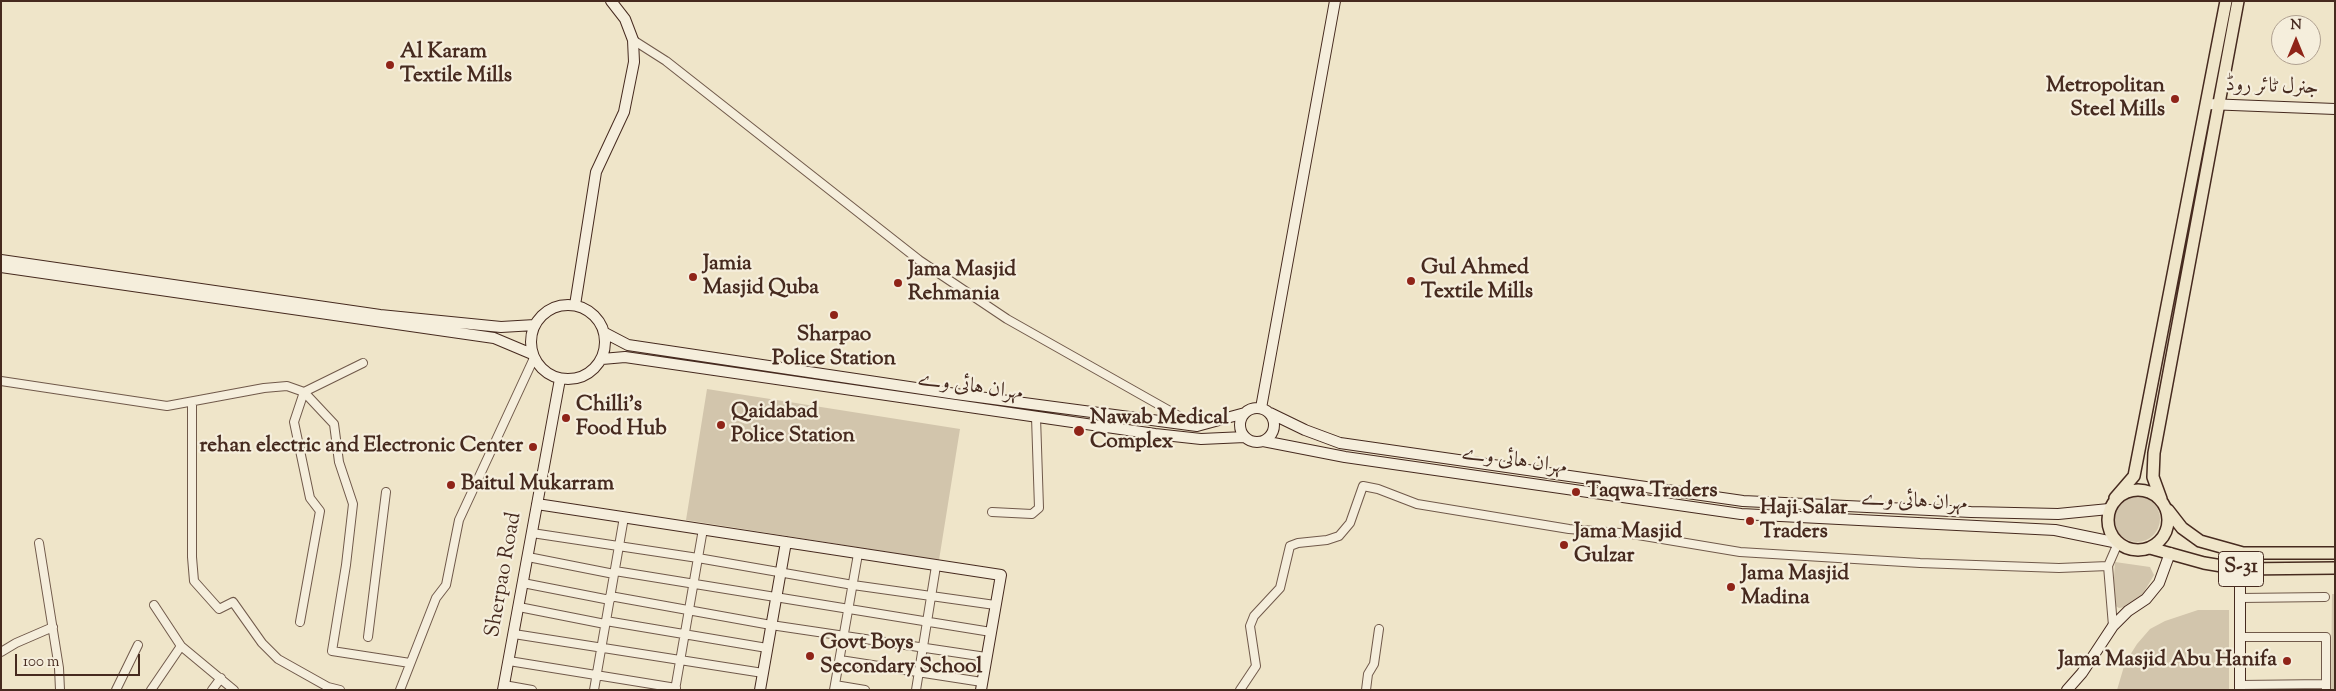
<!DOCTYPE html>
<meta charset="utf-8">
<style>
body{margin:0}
#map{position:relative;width:2336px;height:691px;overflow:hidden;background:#efe5c9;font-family:"Sorts Mill Goudy",serif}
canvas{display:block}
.frame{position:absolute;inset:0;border:2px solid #462a1f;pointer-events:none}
.north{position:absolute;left:2271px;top:15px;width:50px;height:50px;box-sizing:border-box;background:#f5eedc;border:1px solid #afa090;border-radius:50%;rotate:0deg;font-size:14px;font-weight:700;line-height:20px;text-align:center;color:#462a1f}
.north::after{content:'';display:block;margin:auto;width:18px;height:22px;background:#8f2418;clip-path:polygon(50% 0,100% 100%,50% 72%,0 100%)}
.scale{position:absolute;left:15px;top:654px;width:125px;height:22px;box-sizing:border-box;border:2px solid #462a1f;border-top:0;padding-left:6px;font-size:15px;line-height:18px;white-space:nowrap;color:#462a1f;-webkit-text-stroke:4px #f5eedc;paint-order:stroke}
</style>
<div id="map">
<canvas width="2336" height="691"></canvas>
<div class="frame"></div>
<div class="north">N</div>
<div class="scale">100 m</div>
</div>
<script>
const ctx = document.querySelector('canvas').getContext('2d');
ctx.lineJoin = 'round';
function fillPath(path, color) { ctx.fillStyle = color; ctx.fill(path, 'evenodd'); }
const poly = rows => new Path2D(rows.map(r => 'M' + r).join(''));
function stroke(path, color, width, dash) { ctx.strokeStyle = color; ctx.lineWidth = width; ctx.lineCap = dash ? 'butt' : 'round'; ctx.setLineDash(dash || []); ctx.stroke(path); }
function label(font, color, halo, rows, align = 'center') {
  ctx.font = font + ' "Sorts Mill Goudy",Amiri,serif'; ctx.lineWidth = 4.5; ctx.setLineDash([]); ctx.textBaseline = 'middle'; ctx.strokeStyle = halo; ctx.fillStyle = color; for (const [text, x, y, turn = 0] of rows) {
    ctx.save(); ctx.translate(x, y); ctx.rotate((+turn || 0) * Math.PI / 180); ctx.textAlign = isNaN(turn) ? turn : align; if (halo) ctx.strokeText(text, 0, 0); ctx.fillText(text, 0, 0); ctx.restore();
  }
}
const green = poly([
 [707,389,960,429,939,560,686,520],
 '2114 519a23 23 0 1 1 46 0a23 23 0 1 1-46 0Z',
 [2115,562,2150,567,2154,575,2141,597,2125,607,2119,608,2114,605,2113,592],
 [2332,594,2335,594,2335,690,2331,690],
 [2198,610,2229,610,2229,690,2117,690,2125,663,2137,644,2150,629,2165,621]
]);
const street = poly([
 [633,40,666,61,919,260,1007,319,1193,424],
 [1,381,167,406,264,388,287,386,304,392,363,363],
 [192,402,192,557,194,581,219,609,233,602,262,643,278,659,328,687,340,690],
 [992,512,1032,514,1039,508,1036,417],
 [532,533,698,558,853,585,995,605],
 [39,543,59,668,60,690],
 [528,557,614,574],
 [615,571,991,632],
 [523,583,610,600],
 [610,596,771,625,986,657],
 [2241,598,2325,597],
 [154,605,181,646,234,690],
 [519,607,605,624],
 [606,621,767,648],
 [300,622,320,511,310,498,294,422,304,392,334,424,339,462,353,504,346,565,332,651,410,663],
 [2113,626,2108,566,2118,543],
 [514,634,763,673],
 [368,637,386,492],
 [2241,637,2326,637,2326,690],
 [1,652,16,643,53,627],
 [840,660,982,682],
 [509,661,676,688],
 [504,685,532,690],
 [835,685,865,690],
 [2240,685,2326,684],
 [116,690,138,645],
 [151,690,181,646],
 [212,690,221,678],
 [400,690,436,598,446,585,459,520,534,358],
 [594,690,624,517],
 [675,690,703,529],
 [834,690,858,554],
 [916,690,936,566],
 [1240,690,1256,666,1250,626,1254,616,1280,588,1290,546,1298,543,1327,540,1339,536,1350,523,1363,486,1378,489,1417,504,1569,529,1632,534,1740,552,1920,563,2059,568,2108,566],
 [1366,690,1368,674,1374,664,1379,629]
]);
const secondary = poly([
 [2207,104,2335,109],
 [1,260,380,315,501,327,535,325],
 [1,267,494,338,532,354],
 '531 342a37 37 0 1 1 74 0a37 37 0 1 1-74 0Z',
 [575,305,596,172,624,112,634,62,633,40,625,19,611,1],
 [605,333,628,345,956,394,1197,426,1245,413],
 [602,359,625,357,1155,434,1201,439,1245,437],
 '1240 425a17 17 0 1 1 34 0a17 17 0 1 1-34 0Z',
 [1261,408,1335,1],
 [1270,413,1305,430,1340,443,1743,501,1971,512,2058,514,2109,509],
 [1263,441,1345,457,1741,514,2055,530,2118,543],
 [537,504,1001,575,981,690],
 [503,690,560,379],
 [760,690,786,542],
 [2067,690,2082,673,2113,626,2128,611,2146,599,2159,583,2170,553],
 [2240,690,2240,569]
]);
const primary = poly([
 '2108 520a30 30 0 1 1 60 0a30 30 0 1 1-60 0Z',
 [2115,498,2134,476,2226,1],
 [2161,499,2153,477,2154,453,2238,1],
 [2168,510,2182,528,2200,541,2243,553,2335,553],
 [2150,548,2204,563,2240,569,2335,568]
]);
const markers = [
 [390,65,5,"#8f2418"],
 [2175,99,5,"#8f2418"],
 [693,277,5,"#8f2418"],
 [1411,281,5,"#8f2418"],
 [898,283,5,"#8f2418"],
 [834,315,5,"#8f2418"],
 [566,418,5,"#8f2418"],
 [721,425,5,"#8f2418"],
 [1079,431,6,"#8f2418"],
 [533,447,5,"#8f2418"],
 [451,485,5,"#8f2418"],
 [1576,492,5,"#8f2418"],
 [1750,521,5,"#8f2418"],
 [1564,545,5,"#8f2418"],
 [1731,587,5,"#8f2418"],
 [810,656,5,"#8f2418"],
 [2287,661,5,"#8f2418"]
];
const shields = [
 [2241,569,45]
];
const shieldNames = [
 ["S-31",2241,569]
];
const poiNames = [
 ["Al Karam",400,53],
 ["Textile Mills",400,77],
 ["Metropolitan",2165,87,"right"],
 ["Steel Mills",2165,111,"right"],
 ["Jamia",703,265],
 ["Masjid Quba",703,289],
 ["Gul Ahmed",1421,269],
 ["Textile Mills",1421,293],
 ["Jama Masjid",908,271],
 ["Rehmania",908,295],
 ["Sharpao",834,336,"center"],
 ["Police Station",834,360,"center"],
 ["Chilli's",576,406],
 ["Food Hub",576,430],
 ["Qaidabad",731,413],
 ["Police Station",731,437],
 ["Nawab Medical",1090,419],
 ["Complex",1090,443],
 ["rehan electric and Electronic Center",523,447,"right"],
 ["Baitul Mukarram",461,485],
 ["Taqwa Traders",1586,492],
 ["Haji Salar",1760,509],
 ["Traders",1760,533],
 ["Jama Masjid",1574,533],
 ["Gulzar",1574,557],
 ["Jama Masjid",1741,575],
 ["Madina",1741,599],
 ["Govt Boys",820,644],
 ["Secondary School",820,668],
 ["Jama Masjid Abu Hanifa",2277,661,"right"]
];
const streetNames = [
 ["جنرل ٹائر روڈ",2272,88,2],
 ["مہران ہائی وے",970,388,8],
 ["مہران ہائی وے",1514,462,8],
 ["مہران ہائی وے",1914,503,3],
 ["Sherpao Road",505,575,-80]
];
fillPath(green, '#d2c5ac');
stroke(street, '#70594a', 10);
stroke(secondary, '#462a1f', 12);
stroke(primary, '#462a1f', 14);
stroke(street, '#f5eedc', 8);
stroke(secondary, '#f5eedc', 10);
stroke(primary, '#efe5c9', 11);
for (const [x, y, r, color] of markers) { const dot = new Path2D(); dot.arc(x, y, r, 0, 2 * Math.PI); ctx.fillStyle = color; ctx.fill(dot); stroke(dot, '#f5eedc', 2); }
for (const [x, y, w] of shields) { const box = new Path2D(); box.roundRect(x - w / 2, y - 17.5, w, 35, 4); ctx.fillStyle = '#f5eedc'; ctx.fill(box); stroke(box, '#462a1f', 1); }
label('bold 20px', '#462a1f', null, shieldNames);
label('bold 21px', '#462a1f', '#f5eedc', poiNames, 'left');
label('21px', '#462a1f', '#f5eedc', streetNames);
</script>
